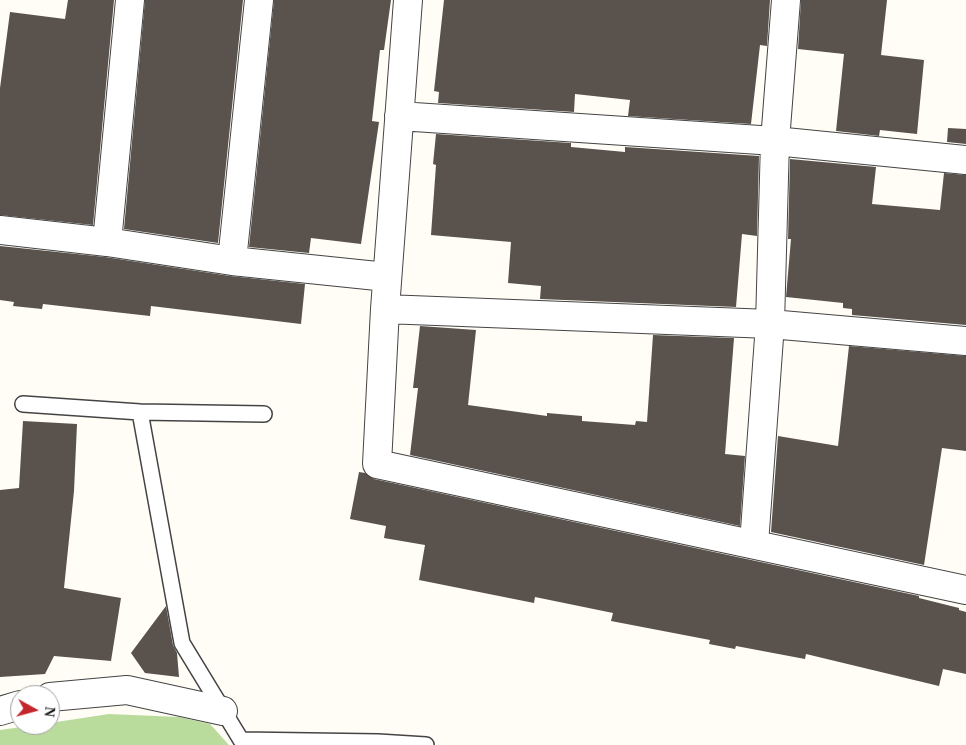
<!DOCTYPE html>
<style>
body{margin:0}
#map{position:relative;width:966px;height:745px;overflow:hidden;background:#fffdf5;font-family:"Times New Roman",serif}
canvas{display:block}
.north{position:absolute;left:10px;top:685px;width:50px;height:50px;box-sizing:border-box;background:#fff;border:1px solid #a0a0a0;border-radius:50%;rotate:97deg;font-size:14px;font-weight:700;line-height:20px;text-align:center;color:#111}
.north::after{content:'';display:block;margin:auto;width:18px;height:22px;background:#c4262e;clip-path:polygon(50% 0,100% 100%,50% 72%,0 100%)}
</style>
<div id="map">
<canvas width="966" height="745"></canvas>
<div class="north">N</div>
</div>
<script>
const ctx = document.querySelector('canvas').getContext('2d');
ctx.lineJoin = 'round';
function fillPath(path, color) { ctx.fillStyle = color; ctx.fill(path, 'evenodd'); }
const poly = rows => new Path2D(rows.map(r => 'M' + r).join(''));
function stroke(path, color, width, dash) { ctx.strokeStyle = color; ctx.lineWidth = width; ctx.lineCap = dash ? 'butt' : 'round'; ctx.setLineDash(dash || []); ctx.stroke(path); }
const forest = poly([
 [109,714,179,717,210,724,229,745,0,745,0,730,36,725,50,725,50,723]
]);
const building = poly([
 [68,0,114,0,93,225,0,215,0,88,10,12,65,19],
 [145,0,243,0,218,243,124,229],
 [274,0,391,0,384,50,380,50,372,121,379,122,361,244,311,238,309,253,249,247],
 [444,0,770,0,767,46,760,45,751,124,628,116,630,100,575,94,574,112,438,103,439,92,434,91],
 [801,0,887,0,881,55,924,60,917,134,880,130,879,136,836,131,844,54,798,49],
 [948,128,966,129,966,144,947,142],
 [436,134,571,143,571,147,625,152,625,147,759,156,757,236,742,234,736,307,540,299,541,286,508,283,511,242,431,235,436,165,433,164],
 [790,159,876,167,872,204,940,210,944,173,966,175,966,325,852,315,852,309,843,308,843,303,786,297,791,239,788,239],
 [0,246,105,257,230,276,305,284,301,324,151,306,150,316,43,304,42,309,13,306,14,302,0,300],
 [420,326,476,330,468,405,547,416,547,413,582,416,582,421,635,425,636,421,647,422,653,335,734,338,725,454,745,456,740,526,410,455,418,388,413,388],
 [849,346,966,356,966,451,942,448,924,565,771,532,778,436,838,446],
 [23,421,77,424,74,491,64,588,121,598,111,661,54,656,45,674,0,677,0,490,19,488],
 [359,472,365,473,374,479,919,596,919,598,959,608,959,610,966,612,966,674,943,669,939,686,806,654,805,659,736,646,735,649,709,644,710,640,611,621,613,613,535,597,534,603,419,580,425,545,384,538,386,526,350,519],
 [166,606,173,645,177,653,179,677,145,673,131,653]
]);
const lane = poly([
 [23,404,140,412,264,414],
 [140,412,182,643,241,740,378,742,426,745]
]);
const street = poly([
 [408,0,385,309,377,464,966,590],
 [399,116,775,141,966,160],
 [0,230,107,242,232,261,387,277],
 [107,242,130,0],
 [232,261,259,0],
 [385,309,770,324,966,341],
 [754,544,770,324,775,141,786,0],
 [50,697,127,690,223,711],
 [0,711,20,705]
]);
fillPath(forest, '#b9dc9c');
fillPath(building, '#5a524d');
stroke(lane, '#444', 18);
stroke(street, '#444', 30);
stroke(lane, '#fff', 15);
stroke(street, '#fff', 28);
</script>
